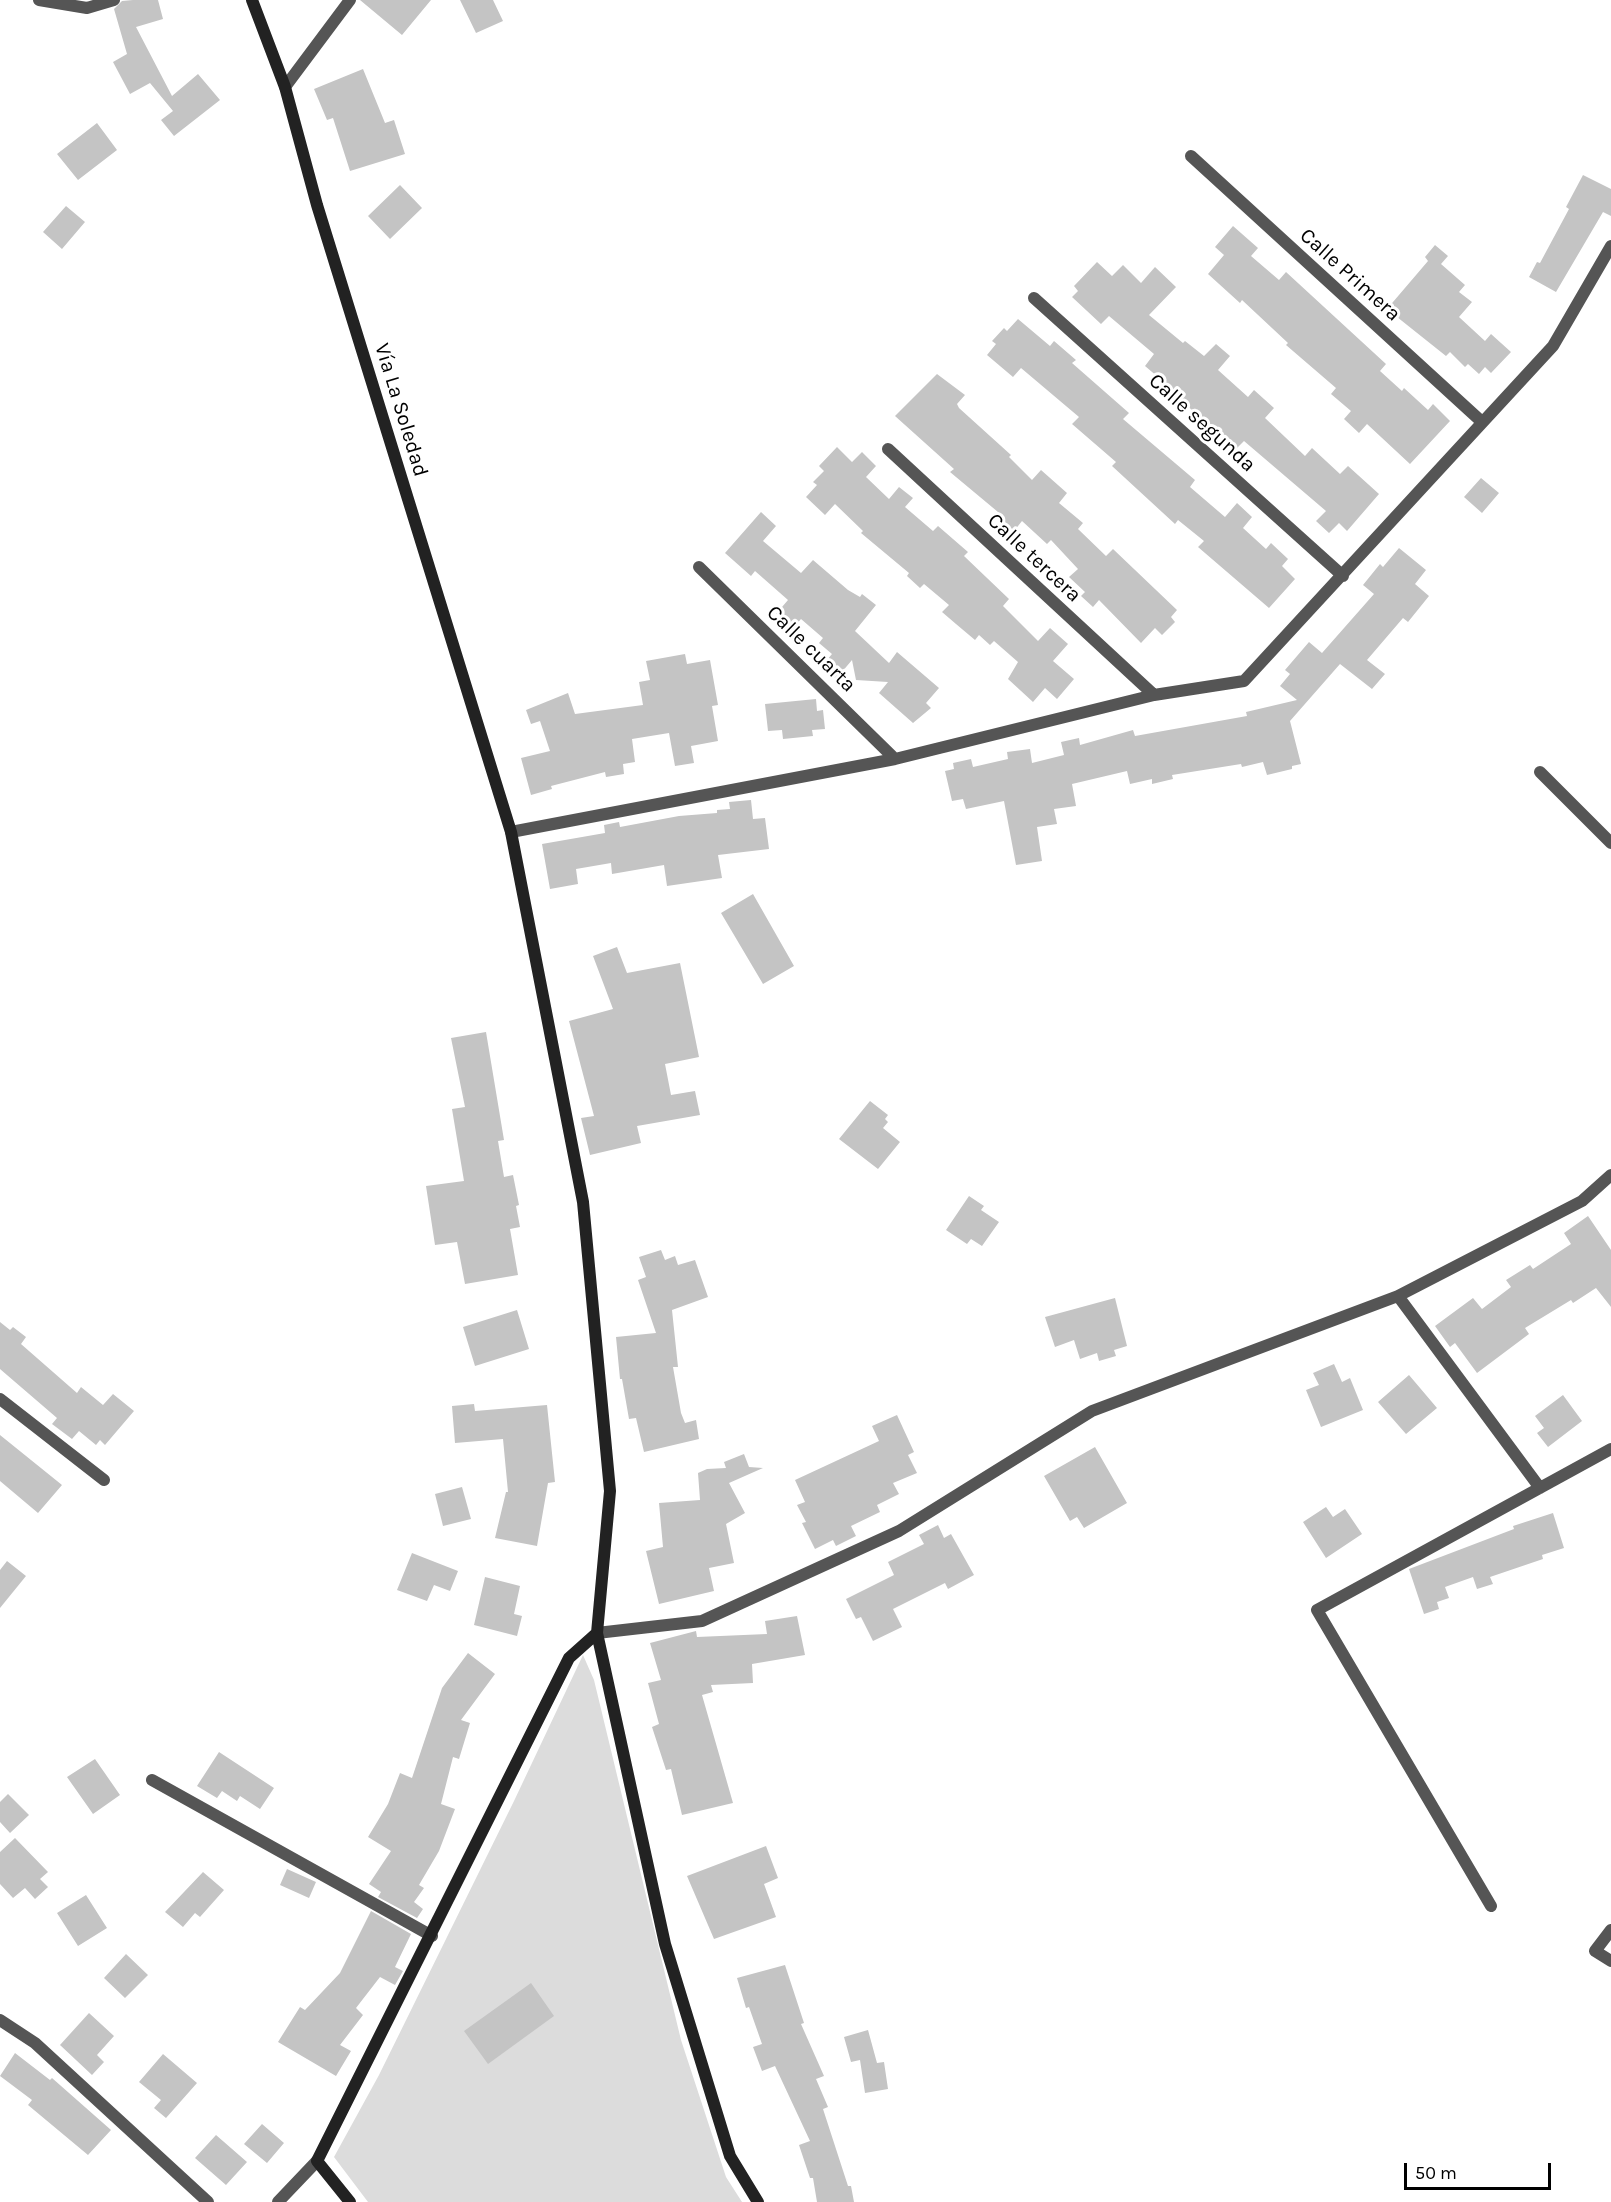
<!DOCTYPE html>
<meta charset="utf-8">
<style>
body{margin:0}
#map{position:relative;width:1611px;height:2202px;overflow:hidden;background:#fff;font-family:Karla,sans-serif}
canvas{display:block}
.scale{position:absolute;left:1404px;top:2163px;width:147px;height:27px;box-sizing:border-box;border:3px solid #000;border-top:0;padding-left:8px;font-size:18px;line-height:21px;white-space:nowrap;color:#000;-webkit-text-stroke:4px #fff;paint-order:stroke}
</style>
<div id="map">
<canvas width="1611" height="2202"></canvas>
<div class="scale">50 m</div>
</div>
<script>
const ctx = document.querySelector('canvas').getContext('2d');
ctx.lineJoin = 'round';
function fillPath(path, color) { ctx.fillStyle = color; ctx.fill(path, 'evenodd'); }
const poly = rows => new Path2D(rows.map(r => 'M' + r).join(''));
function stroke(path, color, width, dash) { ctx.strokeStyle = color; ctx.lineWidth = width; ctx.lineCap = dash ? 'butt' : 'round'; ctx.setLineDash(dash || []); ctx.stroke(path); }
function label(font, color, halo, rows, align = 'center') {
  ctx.font = font + ' Karla,sans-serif'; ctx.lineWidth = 6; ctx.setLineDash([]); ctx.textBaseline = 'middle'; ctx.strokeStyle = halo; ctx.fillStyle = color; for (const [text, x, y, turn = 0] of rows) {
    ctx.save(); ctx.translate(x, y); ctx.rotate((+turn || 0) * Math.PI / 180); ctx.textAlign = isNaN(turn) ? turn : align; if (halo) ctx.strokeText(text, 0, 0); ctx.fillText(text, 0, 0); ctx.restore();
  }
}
const green = poly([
 [583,1655,594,1680,681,2040,726,2177,742,2202,368,2202,334,2157,379,2075,514,1801]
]);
const building = poly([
 [133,0,158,0,163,19,136,27,172,96,198,74,220,100,174,136,161,120,173,111,150,83,130,94,113,62,127,54,114,9,122,1],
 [360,0,431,0,402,35],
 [460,0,493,0,503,21,476,33],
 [363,69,385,123,394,120,405,154,350,171,333,118,327,120,314,89],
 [97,123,117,150,78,180,57,154],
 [1583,175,1611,189,1611,216,1603,212,1556,292,1529,277,1537,262,1540,263,1569,209,1566,207],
 [400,185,422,208,390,239,368,216],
 [66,206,85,222,62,249,43,232],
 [1233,226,1258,248,1251,256,1279,280,1286,272,1386,364,1380,371,1402,391,1404,388,1428,410,1433,404,1450,421,1410,464,1367,424,1359,433,1344,419,1351,411,1331,394,1336,388,1286,345,1288,343,1242,300,1240,303,1208,274,1224,255,1215,247],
 [1435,245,1448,256,1441,264,1465,285,1459,292,1472,302,1459,317,1485,341,1491,334,1511,352,1491,373,1485,367,1479,374,1468,364,1465,367,1450,352,1446,356,1387,309,1428,261,1425,257],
 [1097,262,1112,276,1123,265,1141,283,1155,267,1176,287,1149,315,1183,343,1185,341,1204,356,1216,344,1230,356,1218,370,1248,397,1254,390,1274,408,1265,418,1305,456,1312,448,1340,474,1348,466,1379,494,1347,531,1339,523,1329,533,1316,521,1326,511,1244,441,1236,449,1209,423,1204,428,1189,414,1192,410,1170,391,1172,389,1145,366,1154,354,1109,316,1101,324,1072,297,1078,291,1074,286],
 [1018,319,1050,346,1054,341,1076,360,1072,363,1129,413,1123,419,1195,480,1190,487,1225,517,1237,503,1252,517,1243,528,1266,549,1271,543,1288,559,1282,566,1295,579,1269,608,1198,547,1204,541,1178,520,1175,524,1112,466,1116,462,1072,424,1079,417,1021,368,1013,377,987,355,996,344,992,341,1004,328,1007,331],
 [937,374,965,395,957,404,959,408,1011,455,1009,457,1032,480,1041,470,1067,493,1059,503,1083,523,1078,529,1106,556,1113,549,1177,610,1171,617,1175,622,1162,635,1155,628,1141,643,1099,600,1093,607,1081,596,1085,592,1069,577,1078,569,1051,540,1047,544,1022,521,1014,531,1002,519,1004,517,950,472,954,469,895,416],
 [837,447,852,462,862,452,876,466,866,477,889,499,899,487,913,498,905,507,933,531,938,526,968,552,964,556,1009,599,1003,606,1038,641,1050,628,1068,644,1053,661,1074,679,1057,699,1045,688,1033,702,1008,679,1018,662,994,641,990,645,979,635,975,640,956,624,942,612,949,605,924,584,920,588,907,576,909,573,861,533,863,531,835,504,825,515,806,497,817,485,813,482,824,471,819,466],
 [1481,478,1499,493,1482,513,1464,497],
 [761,512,776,526,763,541,801,573,813,560,848,590,860,597,862,594,876,605,855,631,889,663,897,652,939,688,926,703,931,708,913,723,879,693,888,682,856,680,852,660,836,679,821,667,832,654,819,643,823,638,801,619,793,628,776,614,788,600,755,571,751,576,725,553],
 [1399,548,1426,570,1415,584,1429,596,1408,622,1403,618,1367,660,1385,674,1372,689,1340,664,1290,721,1301,764,1292,766,1292,769,1267,775,1263,762,1242,767,1241,764,1172,775,1173,779,1152,784,1152,779,1130,784,1127,771,1072,784,1076,806,1054,809,1057,824,1037,827,1042,861,1016,865,1004,801,966,809,963,799,952,801,945,771,954,769,953,763,971,759,973,767,1008,759,1007,752,1030,749,1032,763,1064,755,1061,742,1079,738,1080,745,1133,730,1135,736,1247,716,1246,712,1297,700,1280,686,1290,674,1285,670,1309,642,1322,653,1374,594,1363,585,1380,564,1383,567],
 [685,654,687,664,710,660,718,705,712,706,718,741,691,746,694,763,675,766,669,733,632,739,635,762,623,764,624,774,606,777,605,772,551,786,552,789,531,795,521,758,550,751,540,721,531,724,526,710,568,693,575,714,643,705,639,682,650,680,646,661],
 [816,699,817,711,823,710,825,729,812,730,813,736,783,739,782,730,768,731,765,704],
 [751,800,753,819,765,818,769,849,718,855,722,878,667,886,664,865,612,874,611,863,576,869,578,884,550,889,542,844,605,833,604,825,619,822,620,827,679,816,717,813,717,810,730,809,729,802],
 [753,894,794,966,763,984,721,913],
 [617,947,627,973,680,963,699,1057,665,1064,671,1095,695,1091,700,1115,637,1126,641,1143,590,1155,581,1118,594,1116,569,1021,613,1009,593,956],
 [486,1032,504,1140,498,1141,504,1177,513,1175,519,1205,516,1206,520,1227,510,1229,518,1275,465,1284,457,1242,435,1245,426,1186,464,1181,452,1109,465,1107,451,1038],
 [870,1101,888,1115,885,1119,888,1122,883,1128,900,1142,878,1169,839,1139],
 [969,1196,984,1206,981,1210,999,1222,982,1246,971,1239,967,1244,946,1230],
 [1588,1216,1611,1250,1611,1307,1596,1288,1573,1303,1571,1300,1525,1328,1529,1334,1477,1373,1455,1343,1450,1347,1435,1326,1473,1298,1482,1309,1511,1287,1506,1280,1530,1265,1533,1269,1571,1244,1564,1233],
 [661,1250,665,1260,675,1256,678,1265,695,1260,708,1297,672,1310,678,1367,673,1367,681,1413,685,1423,696,1420,699,1439,644,1452,636,1418,629,1419,622,1379,620,1379,616,1337,656,1333,638,1280,646,1277,639,1257],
 [1115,1298,1127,1346,1114,1350,1116,1356,1099,1361,1097,1353,1080,1359,1074,1340,1055,1347,1045,1317],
 [517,1310,529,1349,475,1366,463,1327],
 [0,1322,10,1330,13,1327,26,1337,21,1344,77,1393,81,1387,103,1405,113,1394,134,1411,105,1445,100,1440,96,1445,79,1431,72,1439,52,1424,57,1418,0,1369],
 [1334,1364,1342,1382,1350,1378,1363,1410,1321,1427,1306,1390,1319,1385,1313,1373],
 [1409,1375,1437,1408,1406,1434,1378,1402],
 [1563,1395,1582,1421,1548,1447,1537,1433,1544,1428,1535,1416],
 [474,1404,475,1411,547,1405,555,1482,548,1483,537,1546,495,1538,506,1492,508,1492,503,1439,455,1443,452,1406],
 [897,1415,914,1452,908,1455,917,1473,893,1483,899,1494,877,1505,880,1512,851,1526,856,1536,836,1546,833,1540,815,1549,802,1523,806,1522,797,1505,805,1502,795,1480,879,1441,872,1426],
 [0,1435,62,1485,38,1513,0,1481],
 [1095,1447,1127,1503,1084,1528,1077,1517,1070,1521,1044,1476],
 [744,1454,749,1467,763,1468,729,1483,745,1513,726,1524,734,1563,709,1568,714,1591,659,1604,646,1551,663,1547,659,1503,700,1500,698,1473,707,1469,726,1468,724,1462],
 [462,1487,471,1519,443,1526,435,1494],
 [1326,1507,1333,1517,1345,1509,1362,1534,1326,1558,1303,1522],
 [1553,1513,1564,1548,1542,1555,1543,1559,1490,1577,1493,1584,1477,1589,1473,1577,1445,1587,1449,1598,1437,1602,1439,1609,1424,1614,1409,1569,1514,1529,1513,1526],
 [938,1525,944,1538,951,1534,974,1575,948,1589,945,1583,893,1609,902,1627,873,1641,861,1617,856,1619,846,1599,894,1575,888,1562,924,1544,919,1535],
 [412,1553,458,1571,450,1591,434,1585,427,1601,397,1590],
 [7,1561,26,1576,0,1608,0,1570],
 [485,1577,520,1586,514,1614,522,1616,517,1636,474,1625],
 [797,1616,805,1655,752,1664,753,1683,711,1685,713,1692,702,1695,733,1803,682,1815,671,1769,666,1770,652,1727,659,1724,648,1683,661,1680,650,1643,696,1631,697,1637,767,1634,765,1621],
 [468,1653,495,1674,461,1720,470,1723,459,1759,453,1757,441,1804,455,1809,439,1851,419,1885,424,1888,414,1902,423,1909,417,1918,378,1897,381,1892,369,1884,391,1851,368,1837,388,1804,400,1773,412,1778,442,1688],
 [219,1752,274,1788,260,1809,240,1796,237,1801,222,1791,217,1798,197,1786],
 [95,1759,120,1795,93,1814,67,1777],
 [8,1794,29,1815,10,1833,0,1822,0,1802],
 [15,1838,48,1872,40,1879,48,1887,35,1899,25,1888,13,1898,0,1884,0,1852],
 [766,1846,778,1878,764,1884,776,1917,714,1939,687,1876],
 [287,1869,316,1882,309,1898,280,1885],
 [203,1872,224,1890,200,1917,195,1913,183,1927,165,1912],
 [86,1895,107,1928,78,1946,57,1913],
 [371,1911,411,1934,395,1967,403,1971,395,1985,380,1977,356,2008,363,2015,340,2045,351,2051,336,2076,278,2042,300,2007,305,2010,340,1973],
 [126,1954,148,1975,125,1998,104,1978],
 [785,1965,804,2023,801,2024,824,2076,816,2079,828,2107,823,2109,848,2186,851,2186,854,2202,817,2202,813,2178,810,2178,799,2145,810,2141,775,2066,762,2071,753,2047,762,2044,749,2007,746,2008,737,1978],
 [531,1983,554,2016,488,2064,464,2031],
 [89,2013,114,2036,97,2055,104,2062,92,2075,60,2045],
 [868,2030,877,2063,884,2062,888,2089,865,2093,860,2060,851,2062,844,2037],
 [15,2053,50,2080,52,2078,111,2130,88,2155,28,2105,32,2100,0,2076],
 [163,2054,197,2083,166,2118,154,2108,161,2100,139,2082],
 [262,2124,284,2143,267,2163,244,2144],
 [216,2135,247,2162,226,2185,195,2158]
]);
const street = poly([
 [39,0,87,8,114,0],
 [285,87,350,0],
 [1191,156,1482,422],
 [1034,298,1343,576],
 [888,449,1154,695],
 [699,567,895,759],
 [1540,772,1611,843],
 [511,832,895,759,1154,695,1244,681,1553,346,1611,246],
 [1398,1296,1540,1488],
 [0,1399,104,1480],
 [597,1633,702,1621,899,1531,1092,1411,1398,1296,1582,1201,1611,1175],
 [152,1780,432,1936],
 [1491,1906,1317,1610,1611,1449],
 [1611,1930,1595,1951,1611,1961],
 [0,2020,35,2043,208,2202],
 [278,2202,317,2161]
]);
const secondary = poly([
 [252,0,285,87,317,205,511,832,583,1202,610,1491,597,1633,665,1944,730,2156,758,2202],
 [350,2202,317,2161,569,1658,597,1633]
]);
const streetNames = [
 ["Calle Primera",1350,275,42],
 ["Vía La Soledad",401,410,73],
 ["Calle segunda",1202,423,42],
 ["Calle tercera",1034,558,43],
 ["Calle cuarta",811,649,44]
];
fillPath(green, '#dcdcdc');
fillPath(building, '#c4c4c4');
stroke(street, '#555', 12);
stroke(secondary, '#222', 12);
label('21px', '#000', '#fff', streetNames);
</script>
